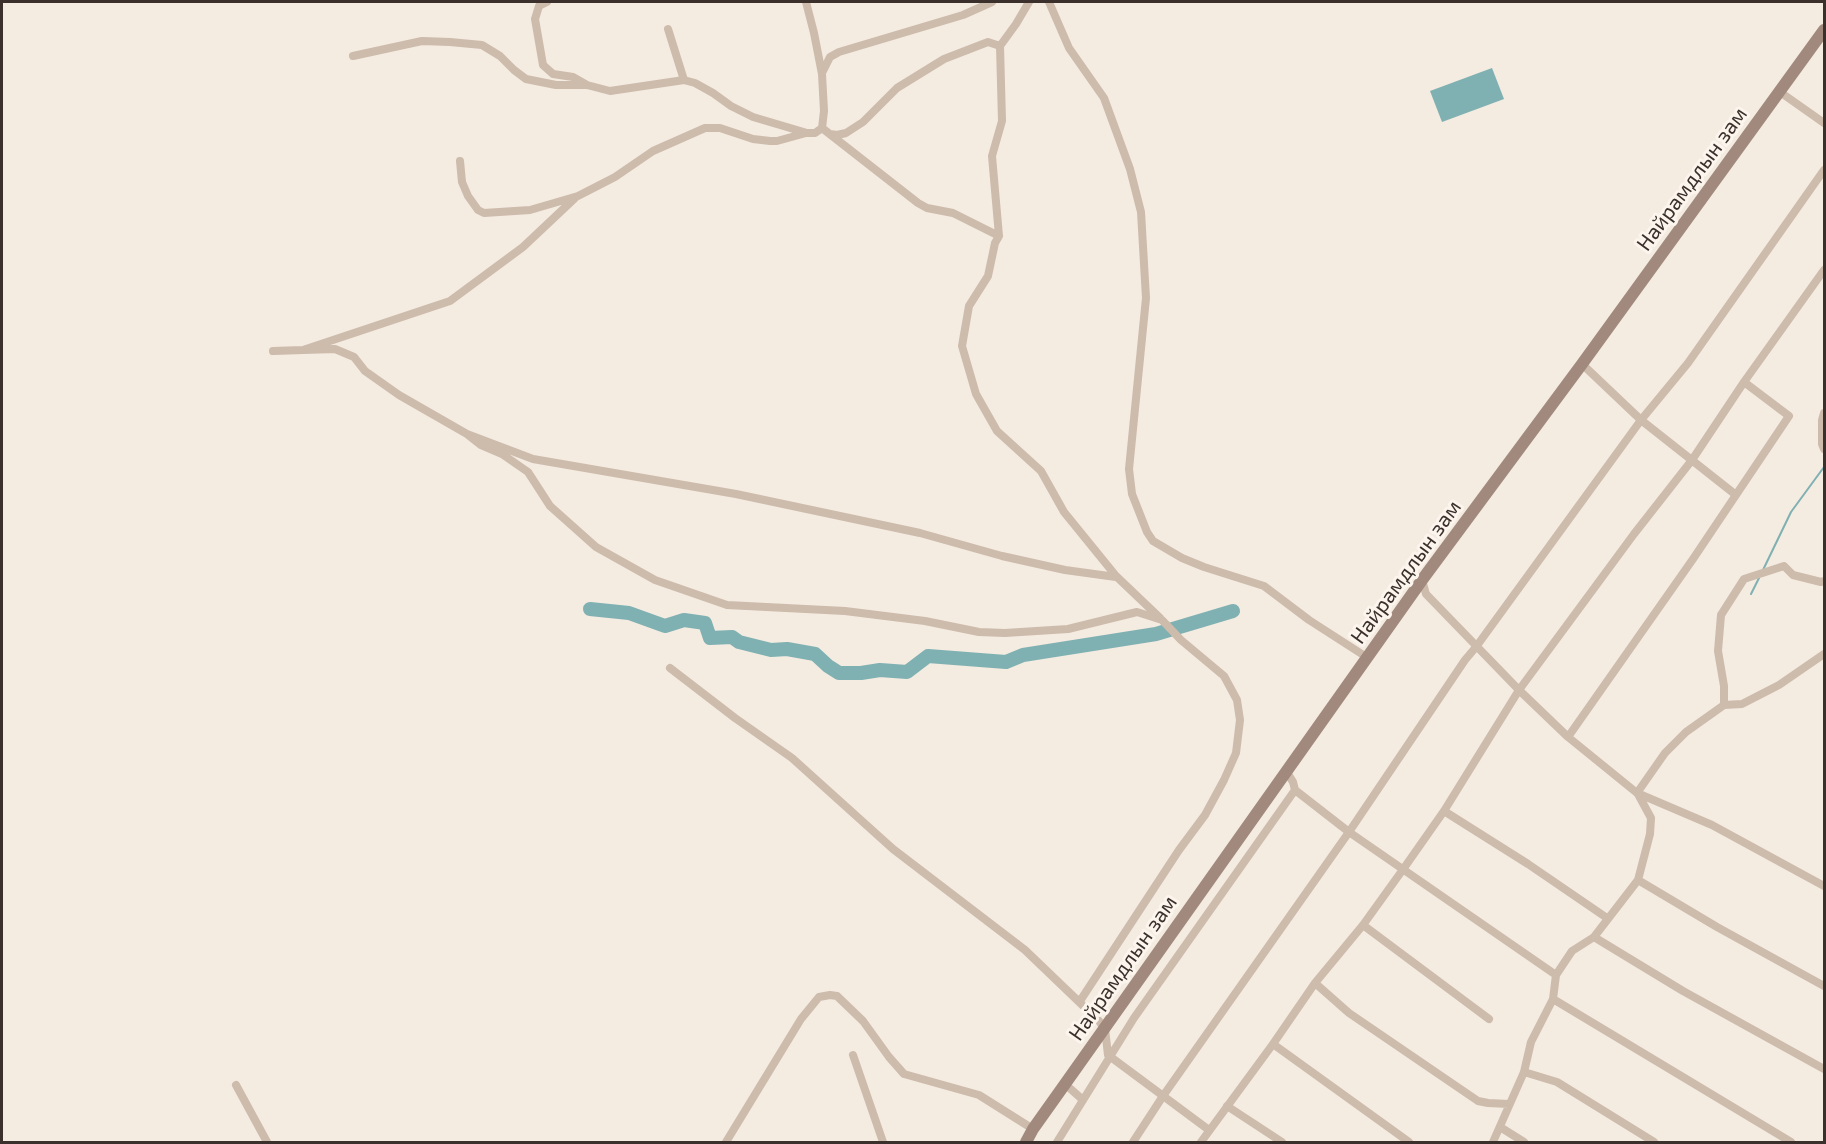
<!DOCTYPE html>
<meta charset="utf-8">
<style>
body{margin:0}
#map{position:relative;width:1826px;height:1144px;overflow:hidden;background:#f4ebe1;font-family:"Exo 2",sans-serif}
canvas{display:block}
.frame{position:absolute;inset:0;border:3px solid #3b302b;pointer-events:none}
</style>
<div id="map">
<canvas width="1826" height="1144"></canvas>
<div class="frame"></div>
</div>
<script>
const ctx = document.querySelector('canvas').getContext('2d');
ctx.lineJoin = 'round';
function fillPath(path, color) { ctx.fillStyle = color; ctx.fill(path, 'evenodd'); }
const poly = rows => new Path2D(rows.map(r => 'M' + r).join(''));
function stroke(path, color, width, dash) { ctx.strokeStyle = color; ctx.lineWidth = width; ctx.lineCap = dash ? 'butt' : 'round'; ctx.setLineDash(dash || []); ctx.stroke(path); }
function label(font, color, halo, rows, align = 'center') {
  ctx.font = font + ' "Exo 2",sans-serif'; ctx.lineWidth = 6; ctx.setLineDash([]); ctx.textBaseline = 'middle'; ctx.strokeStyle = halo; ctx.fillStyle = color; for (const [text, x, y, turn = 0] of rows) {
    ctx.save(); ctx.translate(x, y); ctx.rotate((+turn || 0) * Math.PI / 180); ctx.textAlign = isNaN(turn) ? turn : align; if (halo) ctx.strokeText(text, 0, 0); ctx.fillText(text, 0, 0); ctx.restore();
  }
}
const water = poly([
 [1492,68,1504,99,1442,122,1430,91]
]);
const stream = poly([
 [1763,570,1791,512,1824,467],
 [1751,594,1759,578]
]);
const river = poly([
 [590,609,629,613,665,626,684,620,705,623,710,638,732,637,739,642,771,650,787,649,815,654,828,666,839,673,861,673,880,670,907,672,928,656,1006,662,1023,655,1156,634,1233,611]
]);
const minor = poly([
 [547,2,539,6,535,19,543,65,553,74,573,77,587,85],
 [1029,2,1016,24,1000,46,1002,121,992,156,999,236,995,243,988,276,969,306,962,346,976,394,997,431,1041,471,1064,512,1116,576,1160,618],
 [1049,2,1069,48,1104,98,1130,169,1141,212,1146,298,1129,469,1132,494,1147,532,1153,541,1182,558,1204,567,1264,586,1309,620,1368,658],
 [668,29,684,80],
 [353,56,422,41,450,42,482,45,500,56,514,70,526,79,556,85,587,85,610,91,684,80,695,83,713,93,731,106,753,117,807,133,815,133,822,128,824,111,822,74,814,33,806,2],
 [822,73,830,57,839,52,963,15,992,2],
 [1780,92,1824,123],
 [822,128,918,203,927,208,953,213,999,236],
 [830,134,837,135,846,133,863,122,897,88,944,59,988,42,1000,46],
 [460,161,462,182,468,196,478,210,484,213,530,210,578,196,615,177,653,151,705,128,720,128,753,139,770,141,777,141,806,133],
 [303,350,335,349,354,357,365,371,399,395,467,434,533,459,736,494,920,533,1002,556,1065,570,1116,577],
 [273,351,303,350,450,301,523,247,575,198],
 [1582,364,1641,420,1736,495],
 [1824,413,1822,420,1822,444,1824,449],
 [467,434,481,445,502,454,528,472,550,506,596,547,655,580,727,605,845,611,925,621,979,632,1005,633,1068,629,1137,612,1162,620,1181,640,1224,676,1237,700,1240,720,1236,753,1224,780,1205,815,1179,850,1080,1001],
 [1422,580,1426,594,1519,690,1568,737,1637,793,1712,825,1824,886],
 [670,668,735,718,792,758,893,849,1025,950,1099,1021,1105,1029,1108,1055,1209,1130],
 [1724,705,1724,686,1718,651,1721,615,1744,579,1784,566,1793,575,1821,582,1824,581],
 [1568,737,1693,559,1789,416,1744,382],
 [1286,771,1293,782,1295,790,1349,832,1556,975],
 [1637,793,1665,753,1686,732,1724,705,1742,704,1779,685,1824,654],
 [1444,811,1528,864,1607,918],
 [1638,880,1717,927,1824,986],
 [1363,925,1489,1019],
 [1594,937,1683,991,1824,1069],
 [1315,983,1349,1013,1478,1101,1488,1103,1509,1104],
 [1553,999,1791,1142],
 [1273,1044,1409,1142],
 [853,1055,883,1142],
 [1524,1072,1557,1082,1654,1142],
 [1065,1084,1083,1100],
 [236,1085,267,1142],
 [1227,1106,1282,1142],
 [1500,1127,1524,1142],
 [726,1142,801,1019,819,997,830,995,837,996,863,1021,889,1057,904,1074,979,1095,1033,1129],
 [1057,1142,1134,1018,1295,790],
 [1133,1142,1163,1096,1349,832,1465,660,1476,647,1641,420,1688,363,1824,170],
 [1201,1142,1273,1044,1315,983,1363,925,1404,868,1444,811,1519,690,1634,534,1692,460,1744,382,1824,270],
 [1493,1142,1524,1072,1531,1042,1553,999,1556,975,1572,951,1594,937,1638,880,1650,834,1651,818,1638,794]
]);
const secondary = poly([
 [1026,1142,1033,1129,1065,1084,1422,580,1582,364,1824,30]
]);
const streetNames = [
 ["Найрамдлын зам",1692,179,-54],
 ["Найрамдлын зам",1406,572,-54],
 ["Найрамдлын зам",1123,968,-55]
];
fillPath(water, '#7fb0b2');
stroke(stream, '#7fb0b2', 2);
stroke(river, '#7fb0b2', 14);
stroke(minor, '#cdbbac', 8);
stroke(secondary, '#a18a7d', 12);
label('21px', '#3b302b', '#fbf5ee', streetNames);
</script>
